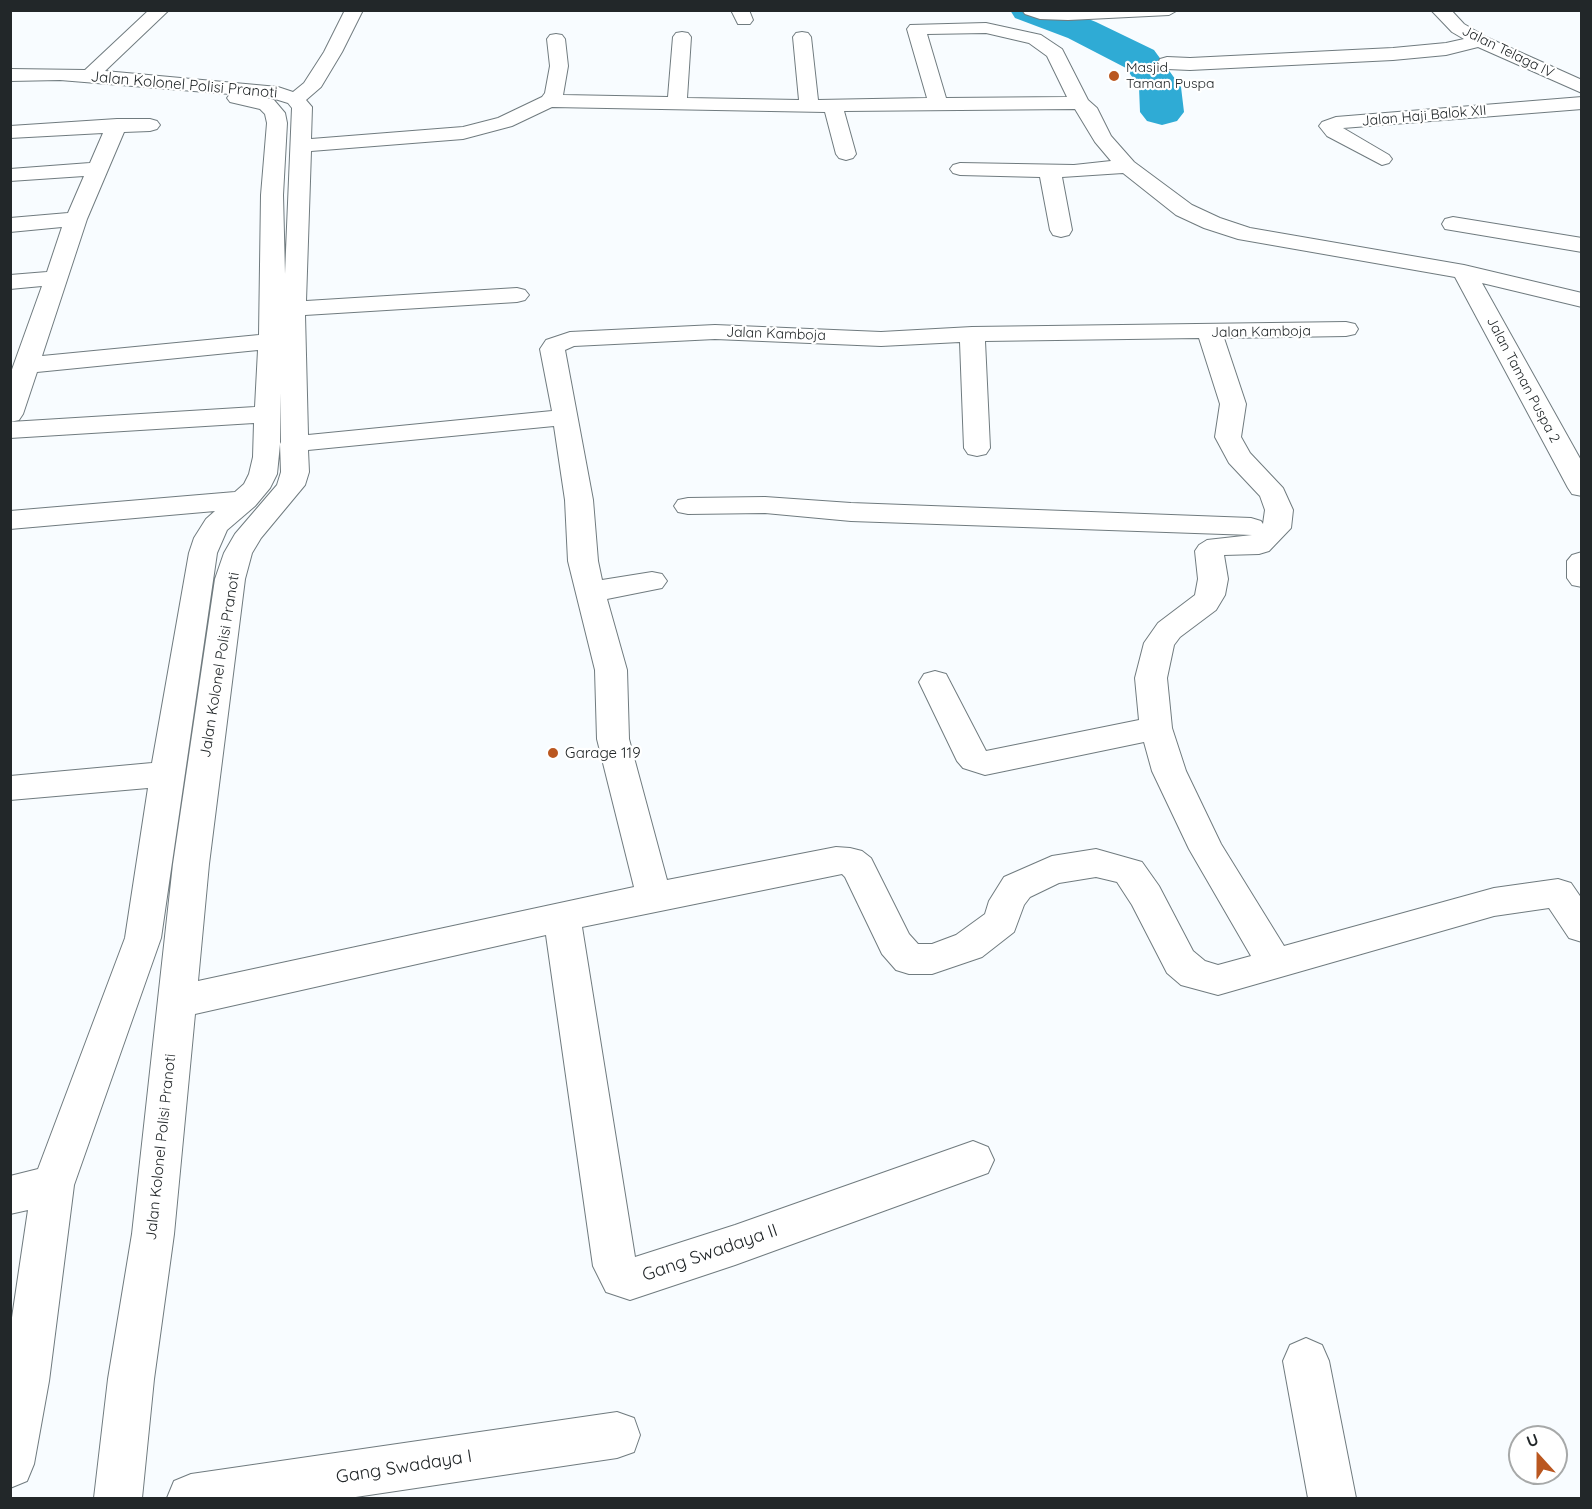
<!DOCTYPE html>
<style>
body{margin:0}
#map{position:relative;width:1592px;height:1509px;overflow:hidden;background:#f8fcff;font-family:Quicksand,sans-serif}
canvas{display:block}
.frame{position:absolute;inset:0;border:12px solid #222729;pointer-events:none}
.north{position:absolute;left:1508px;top:1425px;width:60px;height:60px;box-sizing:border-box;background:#fff;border:2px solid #a7a9a9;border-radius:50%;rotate:339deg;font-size:16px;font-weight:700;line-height:24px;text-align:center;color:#222729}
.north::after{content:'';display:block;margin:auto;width:21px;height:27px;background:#ba5720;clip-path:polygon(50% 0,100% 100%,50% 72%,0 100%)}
</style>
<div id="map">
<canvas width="1592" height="1509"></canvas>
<div class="frame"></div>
<div class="north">U</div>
</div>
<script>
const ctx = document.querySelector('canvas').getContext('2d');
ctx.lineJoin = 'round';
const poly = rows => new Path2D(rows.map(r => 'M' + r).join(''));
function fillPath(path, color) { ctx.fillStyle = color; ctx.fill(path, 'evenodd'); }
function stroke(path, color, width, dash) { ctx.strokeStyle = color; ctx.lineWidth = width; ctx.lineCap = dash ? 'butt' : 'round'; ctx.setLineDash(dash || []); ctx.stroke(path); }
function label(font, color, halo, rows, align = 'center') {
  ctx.font = font + ' Quicksand,sans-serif'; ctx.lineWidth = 4.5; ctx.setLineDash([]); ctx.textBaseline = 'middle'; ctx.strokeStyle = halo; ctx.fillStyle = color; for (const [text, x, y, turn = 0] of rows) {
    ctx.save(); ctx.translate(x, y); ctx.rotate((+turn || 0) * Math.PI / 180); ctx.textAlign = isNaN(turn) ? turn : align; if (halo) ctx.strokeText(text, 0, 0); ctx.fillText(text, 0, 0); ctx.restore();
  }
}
const river = poly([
 [1010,10,1066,10,1096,22,1154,50,1181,87,1184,112,1177,121,1162,125,1147,121,1140,112,1139,87,1126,68,1068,38,1015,18,1010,10]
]);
const minor = poly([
 [149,10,169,10,105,71,278,87,293,92,304,83,324,52,345,10,363,10,342,52,321,87,306,100,312,107,311,139,463,127,498,118,542,97,545,93,550,66,547,39,550,35,556,34,562,35,565,39,568,66,563,95,668,97,673,37,676,33,682,32,688,33,691,37,687,98,799,100,793,37,796,33,802,32,808,33,811,37,818,100,927,98,907,29,910,25,986,23,1041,35,1062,49,1088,100,1097,108,1111,136,1134,162,1192,205,1220,218,1250,228,1464,265,1582,293,1582,307,1482,283,1582,462,1582,496,1572,494,1568,488,1455,277,1238,239,1204,228,1176,215,1123,173,1062,177,1072,230,1069,235,1061,237,1053,235,1050,230,1040,177,960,175,953,173,950,169,953,165,960,163,1074,165,1111,161,1095,142,1075,109,844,111,856,154,853,158,846,160,839,158,836,154,825,112,552,107,512,126,463,139,311,151,306,301,517,288,525,290,529,295,525,300,517,302,305,315,308,435,552,411,540,349,546,340,570,332,715,325,881,332,972,327,1346,322,1355,324,1358,329,1355,334,1346,336,1224,338,1246,404,1241,437,1250,453,1283,488,1293,510,1291,528,1269,551,1259,554,1224,555,1228,579,1225,595,1216,610,1180,637,1174,645,1167,678,1172,728,1186,771,1221,844,1284,946,1494,888,1558,879,1571,883,1582,899,1582,942,1569,938,1549,908,1494,916,1218,995,1181,985,1167,973,1132,905,1117,882,1096,877,1059,883,1030,897,1024,905,1014,932,982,957,932,974,909,974,896,970,882,954,845,877,842,874,582,927,635,1257,735,1225,973,1141,988,1147,994,1160,988,1173,735,1265,630,1300,606,1292,593,1266,546,935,195,1014,174,1234,154,1379,142,1498,94,1498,108,1379,132,1234,173,864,215,579,224,553,235,534,277,485,281,472,280,444,277,474,270,488,255,506,227,530,217,553,161,938,74,1185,49,1381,34,1464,27,1481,10,1488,10,1331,28,1210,10,1214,10,1176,38,1169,125,938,148,788,10,800,10,776,152,763,189,553,194,538,206,519,215,511,10,529,10,511,235,492,244,484,249,474,253,457,254,423,10,438,10,422,255,407,258,350,37,372,23,414,19,420,10,422,10,375,42,286,10,289,10,275,47,272,62,227,10,232,10,218,68,213,84,176,10,181,10,169,90,163,103,133,10,138,10,126,117,119,150,119,157,121,160,125,157,129,150,131,124,132,87,219,42,356,259,335,261,195,267,123,265,114,260,109,230,102,227,98,230,94,60,80,10,81,10,69,85,70,149,10],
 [986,33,1029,43,1047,56,1067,97,946,98,927,34,986,33],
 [264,97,275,99,288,103,292,108,285,274,283,195,287,123,285,113,274,100,264,97],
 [1199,338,1220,404,1215,437,1229,463,1260,496,1265,510,1263,524,1261,521,1251,518,851,503,765,497,688,498,678,500,674,506,678,512,688,514,765,513,851,521,1252,535,1207,540,1199,545,1195,551,1198,579,1195,595,1158,623,1144,643,1135,678,1139,720,986,751,946,674,935,671,924,674,919,682,957,761,963,768,985,775,1144,742,1152,771,1189,849,1251,956,1218,965,1205,961,1193,951,1159,886,1142,862,1096,849,1052,856,1004,877,989,901,985,914,956,935,932,944,918,944,909,934,871,858,862,851,850,848,836,847,667,880,629,739,627,670,607,599,662,588,667,581,662,574,652,572,602,580,598,561,593,500,565,350,574,346,715,339,881,346,960,342,964,448,968,454,977,456,986,454,990,448,985,341,1199,338],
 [281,393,281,442,280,444,281,393],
 [554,426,565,500,568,561,595,670,597,739,634,887,198,981,209,864,245,579,252,553,261,538,305,485,309,472,308,450,554,426],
 [731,10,749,10,753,20,750,24,738,24,731,10],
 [1022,10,1178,10,1169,15,1068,20,1040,19,1025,14,1022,10],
 [1431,10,1451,10,1464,24,1486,37,1582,80,1582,93,1478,47,1446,55,1393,60,1190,70,1167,69,1160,67,1158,63,1160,59,1167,57,1190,58,1393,48,1446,43,1464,39,1452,32,1431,10],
 [1582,97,1582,109,1343,128,1389,155,1392,159,1389,163,1382,165,1327,136,1319,126,1322,122,1336,117,1582,97],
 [1453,217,1582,238,1582,252,1445,229,1442,224,1445,219,1453,217],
 [1582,552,1582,587,1572,585,1567,578,1567,561,1572,555,1582,552],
 [1306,1338,1322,1345,1329,1361,1356,1498,1308,1498,1283,1361,1290,1345,1306,1338],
 [617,1412,634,1418,640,1435,634,1452,617,1458,349,1498,167,1498,174,1481,191,1474,617,1412]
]);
const markers = [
 [1114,76,6,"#ba5720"],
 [553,753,6,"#ba5720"]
];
const farStreetnames = [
 ["Jalan Telaga IV",1508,52,26],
 ["Jalan Haji Balok XII",1424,116,-5],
 ["Jalan Kamboja",1261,332,-1],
 ["Jalan Kamboja",776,334,2],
 ["Jalan Taman Puspa 2",1523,380,62]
];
const farPoinames = [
 ["Masjid",1126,68],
 ["Taman Puspa",1126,84]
];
const streetNames = [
 ["Jalan Kolonel Polisi Pranoti",184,85,5],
 ["Jalan Kolonel Polisi Pranoti",220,665,-81],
 ["Jalan Kolonel Polisi Pranoti",161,1147,-84]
];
const poiNames = [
 ["Garage 119",565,753]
];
const nearStreetnames = [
 ["Gang Swadaya II",710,1253,-19],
 ["Gang Swadaya I",404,1467,-9]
];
fillPath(river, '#2fabd5');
stroke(minor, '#707b7f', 2);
fillPath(minor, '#fff');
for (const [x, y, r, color] of markers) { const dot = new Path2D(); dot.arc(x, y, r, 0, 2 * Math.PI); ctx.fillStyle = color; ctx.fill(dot); stroke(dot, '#fff', 2); }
label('14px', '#222729', '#fff', farStreetnames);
label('14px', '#222729', '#fff', farPoinames, 'left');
label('15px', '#222729', '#fff', streetNames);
label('15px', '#222729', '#fff', poiNames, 'left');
label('18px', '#222729', '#fff', nearStreetnames);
</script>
